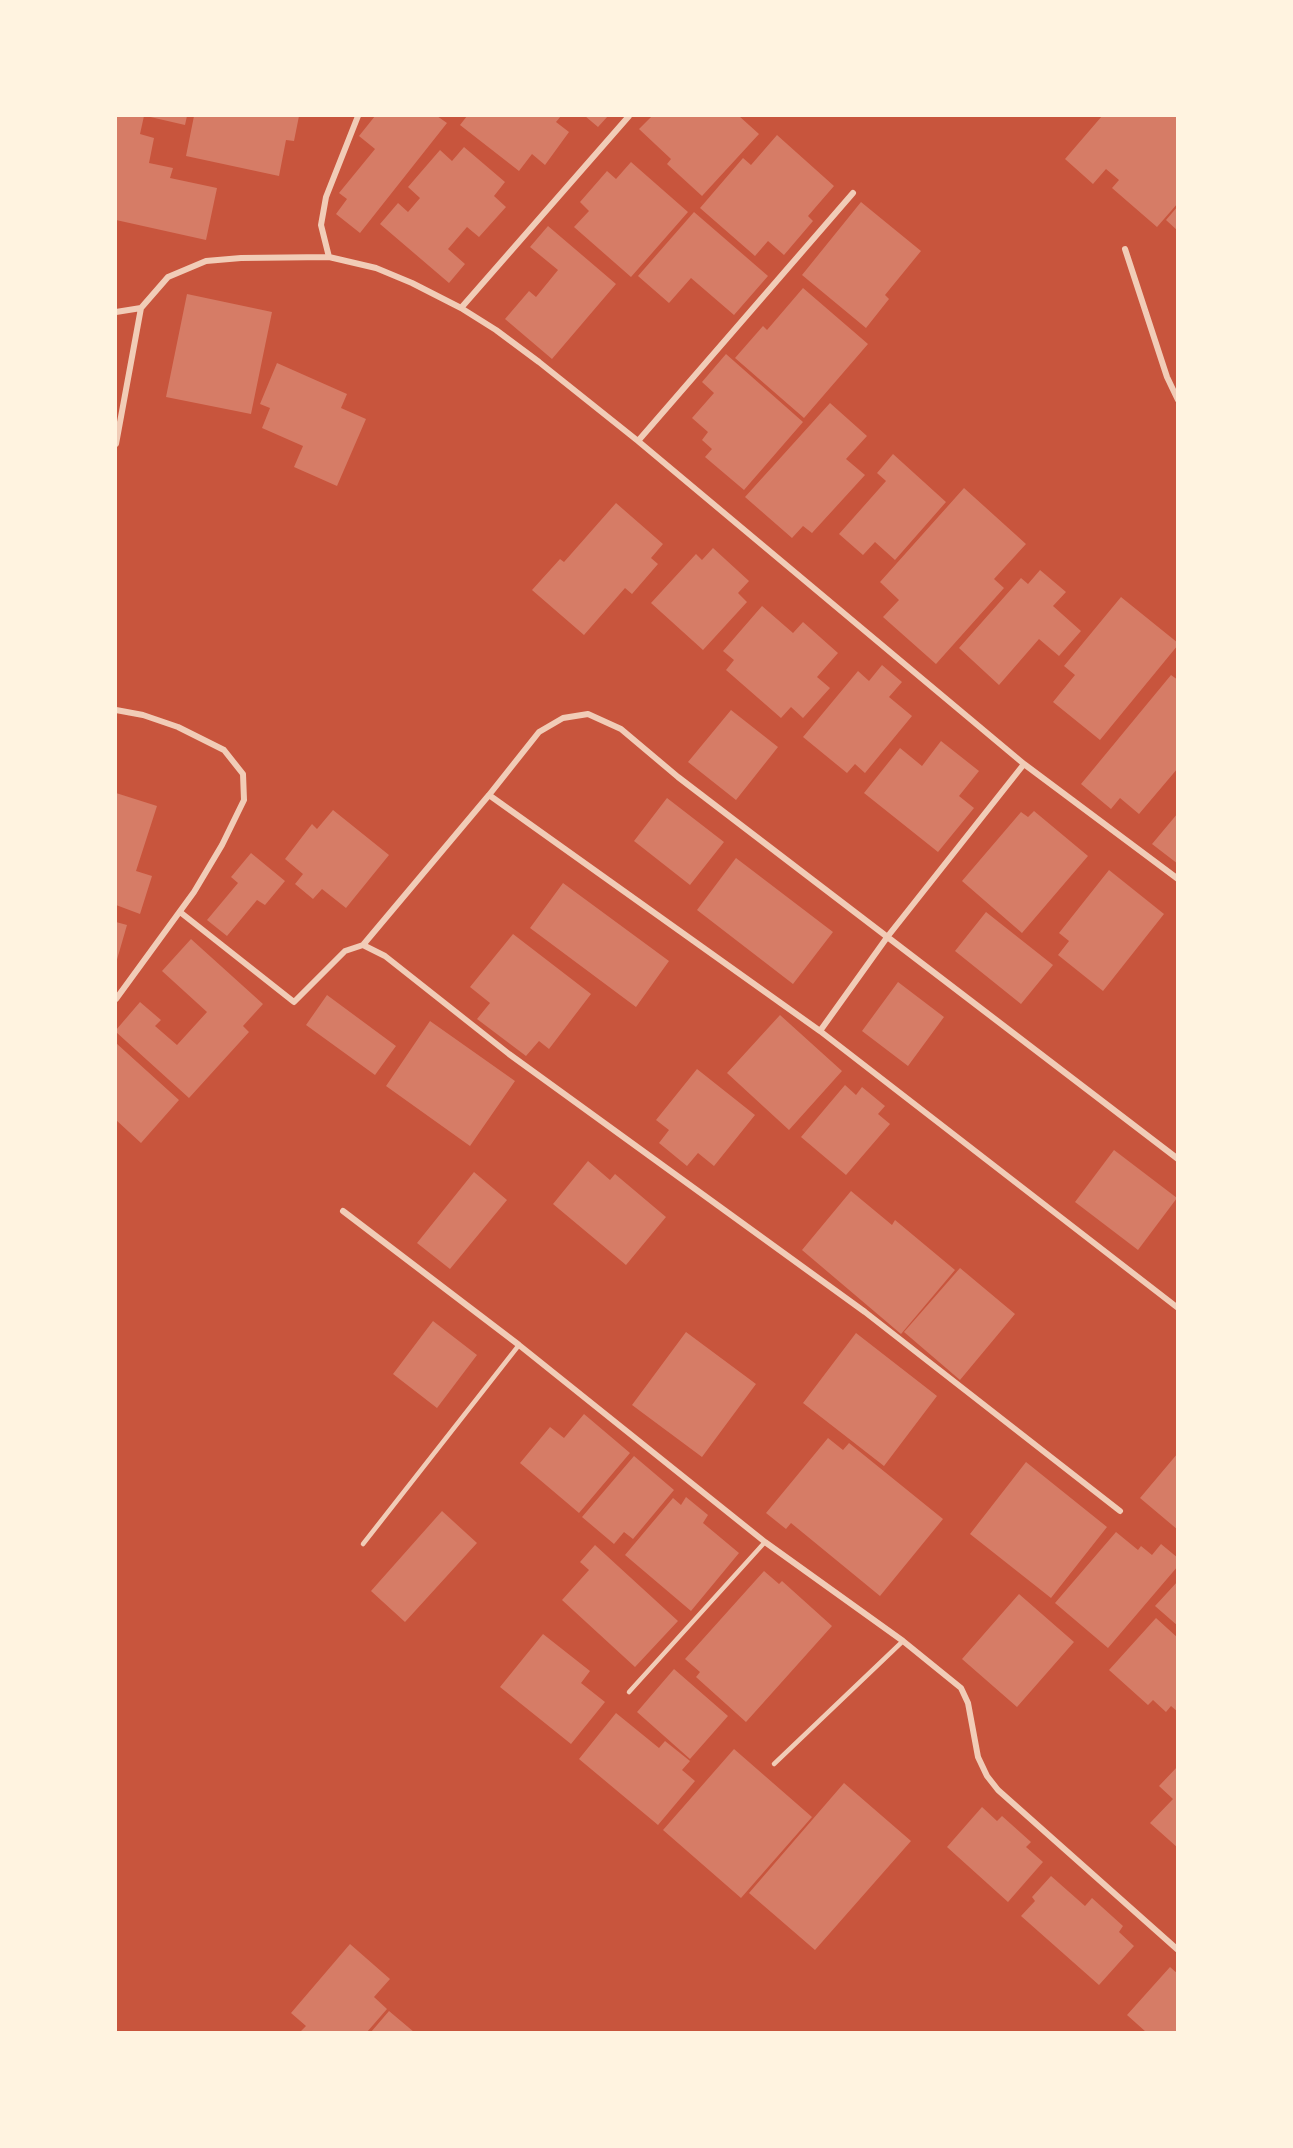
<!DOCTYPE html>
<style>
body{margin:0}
#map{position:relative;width:1293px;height:2148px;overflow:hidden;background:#c8553d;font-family:"Noto Sans",sans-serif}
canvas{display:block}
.frame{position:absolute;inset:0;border:117px solid #fff3e0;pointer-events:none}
</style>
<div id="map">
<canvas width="1293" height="2148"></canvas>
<div class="frame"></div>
</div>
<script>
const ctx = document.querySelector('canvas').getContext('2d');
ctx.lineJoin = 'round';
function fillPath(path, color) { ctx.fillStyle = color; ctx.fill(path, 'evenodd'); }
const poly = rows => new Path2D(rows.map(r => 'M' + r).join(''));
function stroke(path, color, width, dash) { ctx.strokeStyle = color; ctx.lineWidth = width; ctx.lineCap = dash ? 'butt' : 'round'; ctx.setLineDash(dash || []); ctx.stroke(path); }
const building = poly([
 [116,116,144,116,140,134,154,138,149,163,173,168,170,178,217,188,206,240,116,220],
 [146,116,187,116,185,125],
 [194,116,299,116,294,141,286,140,279,176,186,156],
 [375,116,437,116,447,123,360,233,336,214,347,199,339,193,375,149,359,136],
 [467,116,561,116,556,122,569,132,545,165,532,154,519,171,460,125],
 [585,116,608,116,598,127],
 [652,116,739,116,759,134,702,196,667,164,671,159,639,129],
 [1102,116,1178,116,1178,203,1157,227,1112,188,1119,180,1106,169,1093,184,1065,159],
 [777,135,834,186,808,216,813,221,784,255,768,241,755,256,700,208,743,158,751,165],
 [464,147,505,182,494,196,506,207,479,237,467,227,448,249,465,264,449,283,380,224,398,203,408,212,420,198,408,187,440,150,452,161],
 [631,162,688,212,631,277,574,227,589,211,580,202,607,171,616,179],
 [861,202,921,251,885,295,889,299,866,328,802,275],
 [1178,206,1178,231,1166,220],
 [694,212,768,276,734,315,691,278,669,303,638,276],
 [548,226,616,284,552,359,505,319,529,291,536,297,558,270,530,247],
 [803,288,868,344,804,418,735,358,763,326,767,330],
 [187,294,272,312,251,414,166,397],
 [726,354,803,422,744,490,705,457,712,449,702,440,708,432,692,418,714,393,702,382],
 [277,363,347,394,341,408,366,419,337,486,294,467,303,446,262,428,270,408,260,404],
 [830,403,867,436,846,459,865,475,812,533,803,526,792,538,745,497],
 [893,454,946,502,895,560,875,542,863,555,839,534,886,481,877,473],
 [964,488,1026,544,994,579,1004,588,936,664,883,617,899,600,880,582],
 [616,503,663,544,651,558,658,564,632,594,625,588,584,635,532,590,560,559,564,562],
 [713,548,749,581,738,593,747,602,703,650,651,603,696,554,702,560],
 [1040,570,1066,592,1053,606,1081,631,1059,656,1039,639,999,685,959,648,1021,578,1028,584],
 [1121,597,1178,643,1178,645,1100,740,1053,702,1075,675,1064,666],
 [762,606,793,633,803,622,838,653,817,677,830,688,803,718,791,707,781,718,726,670,734,660,723,651],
 [882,665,902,682,889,697,912,716,865,773,855,764,847,773,803,737,858,671,869,681],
 [1171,675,1178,680,1178,768,1139,814,1120,798,1111,809,1081,784],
 [731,710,778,747,736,800,688,762],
 [941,741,979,771,959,796,974,808,938,852,864,793,900,748,922,766],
 [116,793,157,806,136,871,152,876,140,914,116,905],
 [667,798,724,842,690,885,634,841],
 [333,810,389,855,346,908,322,889,313,899,295,884,303,874,285,859,312,824,317,829],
 [1034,811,1088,856,1022,933,962,881,1021,812,1028,817],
 [1178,813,1178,864,1152,844],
 [251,853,285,881,265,905,257,900,227,936,207,920,238,883,231,877],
 [736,858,833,932,793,984,697,910],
 [1109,870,1164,914,1103,991,1058,955,1069,941,1059,933],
 [563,883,669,961,636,1007,530,928],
 [986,912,1053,965,1021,1004,955,951],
 [116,922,127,925,116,963],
 [513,934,591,994,549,1049,539,1041,526,1056,477,1019,490,1003,470,987],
 [191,939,263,1004,243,1026,249,1032,189,1098,116,1032,116,1030,140,1002,161,1020,155,1026,177,1045,207,1012,162,971],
 [898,982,944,1017,908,1066,862,1031],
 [327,995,396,1046,375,1075,306,1025],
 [780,1015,842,1071,789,1130,727,1073],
 [430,1021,515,1081,470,1146,386,1086],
 [116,1043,179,1100,141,1143,116,1120],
 [697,1069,755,1115,714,1166,698,1153,687,1166,659,1143,669,1130,656,1120],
 [845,1085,856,1095,862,1087,885,1106,878,1114,890,1124,846,1175,801,1137],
 [1114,1150,1177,1198,1138,1250,1075,1202],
 [588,1161,610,1180,615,1174,666,1217,626,1265,553,1204],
 [474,1172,507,1200,450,1269,417,1243],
 [851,1191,892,1225,895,1220,955,1270,901,1334,802,1250],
 [960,1268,1015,1314,960,1380,904,1332],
 [433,1321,477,1355,437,1408,393,1374],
 [686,1332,756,1384,702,1457,632,1405],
 [856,1333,937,1396,884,1466,803,1403],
 [584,1414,630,1453,579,1513,520,1463,550,1427,564,1438],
 [828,1438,843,1450,849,1443,943,1519,880,1596,791,1523,786,1529,766,1513],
 [1178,1453,1178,1530,1140,1498],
 [634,1456,674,1490,633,1539,624,1532,614,1544,582,1517],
 [1026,1462,1107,1527,1051,1598,970,1534],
 [686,1497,708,1515,703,1523,739,1553,691,1611,625,1555,673,1498,681,1505],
 [442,1511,477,1543,405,1622,371,1591],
 [1116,1532,1138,1550,1141,1546,1152,1555,1161,1544,1178,1558,1178,1566,1108,1648,1055,1603],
 [595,1545,678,1621,635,1667,562,1600,589,1570,580,1562],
 [764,1571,779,1584,782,1581,832,1626,746,1722,696,1677,700,1672,685,1659],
 [1178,1581,1178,1626,1155,1606],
 [1019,1594,1074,1642,1017,1707,962,1659],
 [1156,1618,1178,1638,1178,1712,1171,1706,1166,1712,1153,1700,1148,1705,1109,1670],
 [543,1634,590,1671,581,1683,605,1702,571,1744,500,1687],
 [674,1669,728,1716,690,1759,637,1712],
 [616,1713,659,1748,665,1741,690,1761,682,1770,695,1781,658,1825,579,1759],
 [734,1749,812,1817,741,1898,663,1830],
 [1178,1766,1178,1848,1150,1823,1173,1799,1159,1786],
 [844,1783,911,1841,815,1950,749,1893],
 [982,1807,997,1821,1002,1816,1031,1842,1026,1847,1043,1862,1008,1902,947,1847],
 [1051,1876,1085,1906,1092,1898,1123,1926,1119,1932,1134,1946,1099,1985,1021,1916,1035,1901,1032,1897],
 [350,1944,390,1979,374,1997,387,2009,367,2032,300,2032,306,2026,291,2013],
 [1170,1967,1178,1974,1178,2032,1146,2032,1127,2015],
 [389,2011,414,2032,371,2032]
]);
const service = poly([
 [363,1544,519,1345],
 [629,1692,765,1542],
 [774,1764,903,1641]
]);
const minor = poly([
 [1125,249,1167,377,1178,400],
 [329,257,321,225,326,197,358,116],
 [461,308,629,116],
 [116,312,141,308],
 [638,441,853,193],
 [116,444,141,308,168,277,206,261,241,258,329,257,376,268,412,283,461,308,496,330,539,362,638,441,1024,764,1178,879],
 [116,710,143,715,178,727,224,750,243,774,244,800,222,845,194,892,116,999],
 [489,795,820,1031,1178,1308],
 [180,912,294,1002,345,951,363,945,385,956,509,1054,865,1312,1120,1511],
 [363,945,489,795,539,732,563,718,588,714,621,729,678,777,1178,1159],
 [820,1031,888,936,1024,764],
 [343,1211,519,1345,765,1542,903,1641,961,1688,968,1703,978,1757,987,1776,998,1790,1178,1950]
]);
fillPath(building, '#d67c66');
stroke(service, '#f1ccb7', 4.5);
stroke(minor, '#f1ccb7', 6);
</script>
